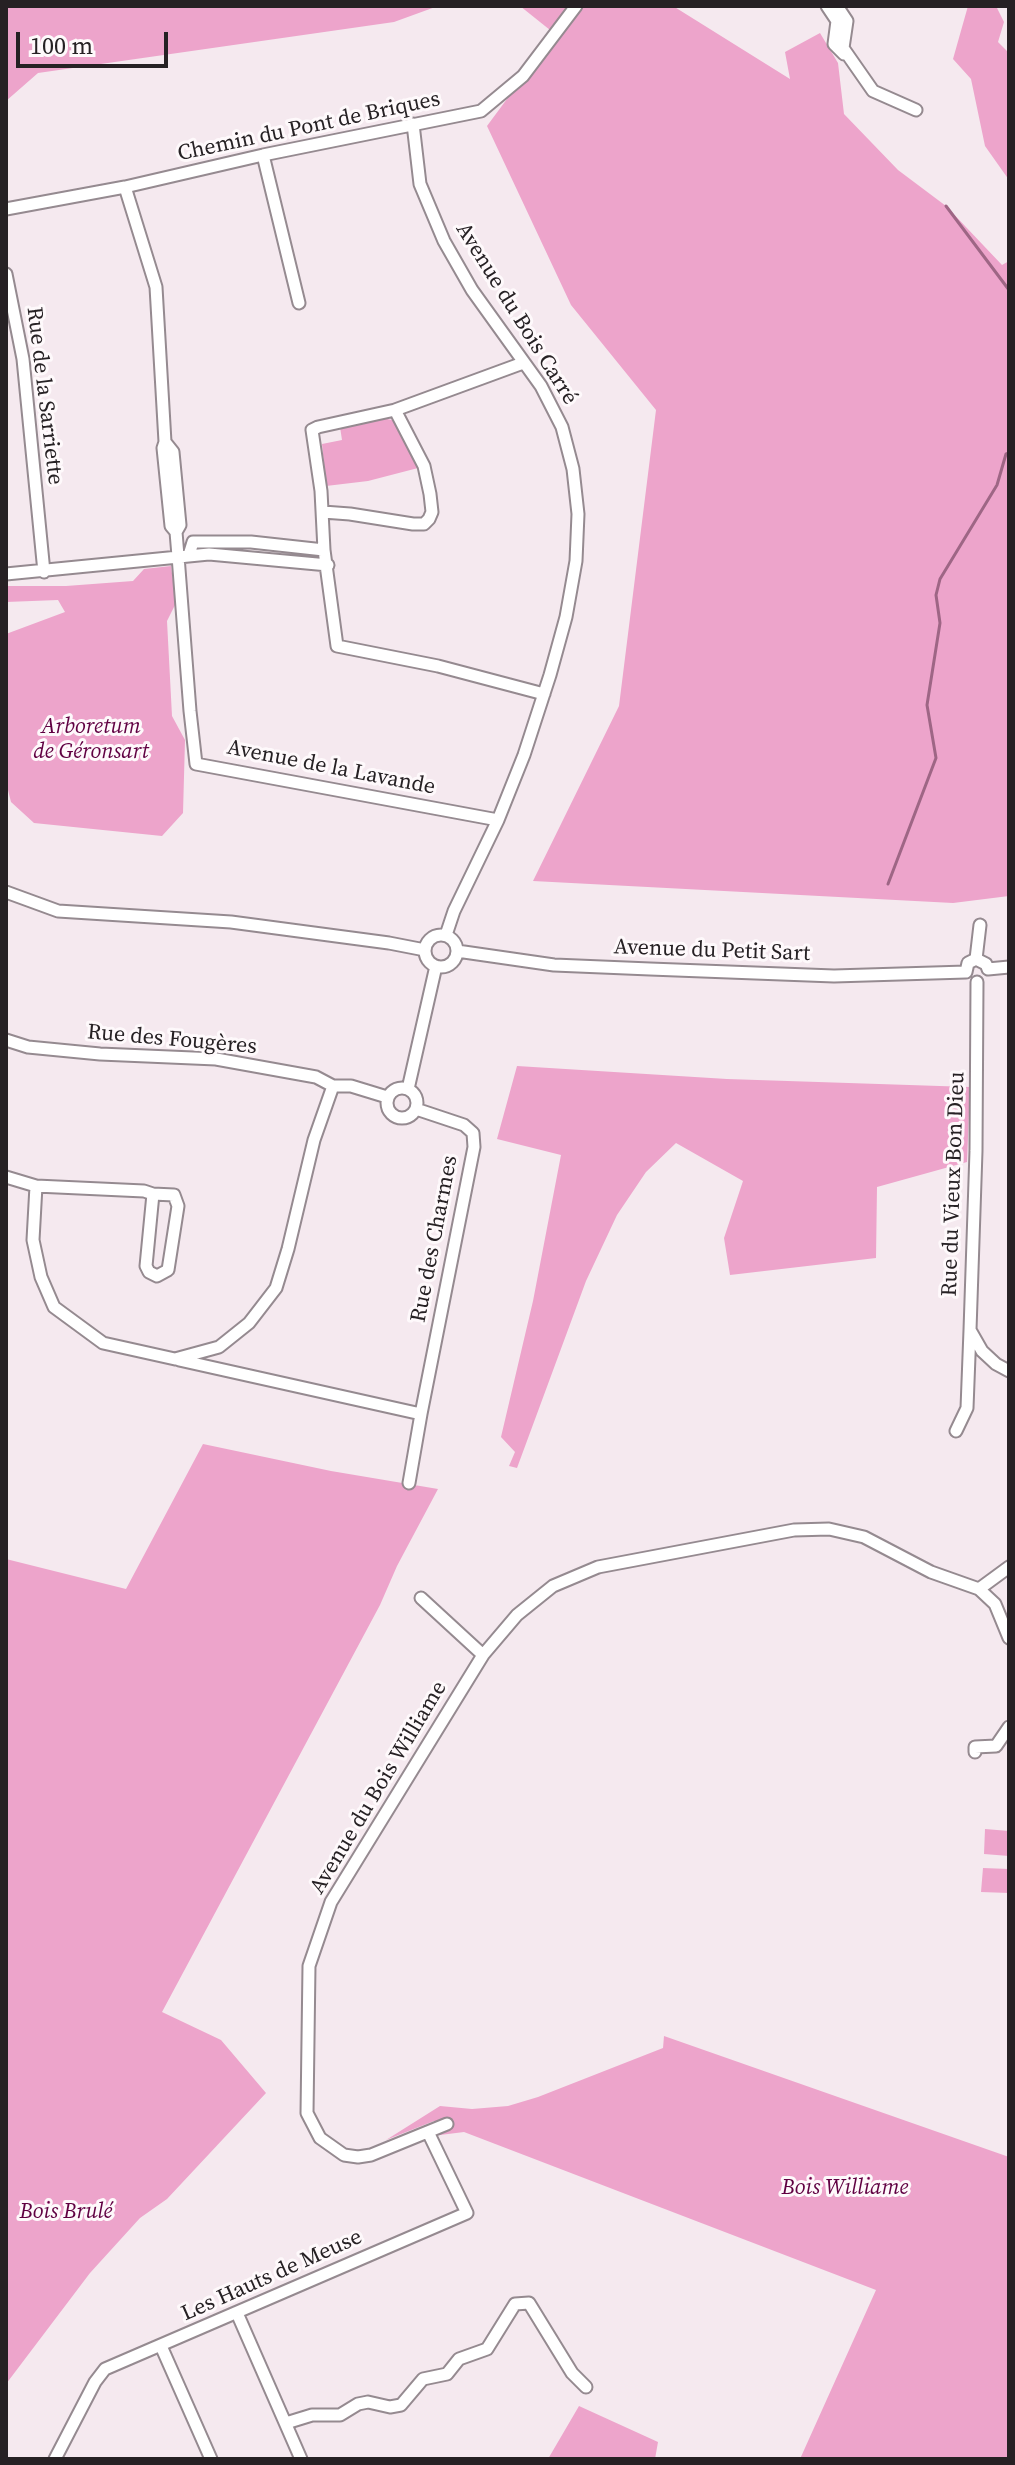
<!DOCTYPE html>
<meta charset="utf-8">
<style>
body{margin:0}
#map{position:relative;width:1015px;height:2465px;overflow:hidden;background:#f5e9ef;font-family:"Source Serif 4",serif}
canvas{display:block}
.frame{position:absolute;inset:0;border:8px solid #262124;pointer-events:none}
.scale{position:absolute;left:16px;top:32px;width:152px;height:36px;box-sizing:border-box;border:4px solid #262124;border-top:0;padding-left:10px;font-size:24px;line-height:28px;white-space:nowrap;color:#262124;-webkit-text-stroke:6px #fef9fb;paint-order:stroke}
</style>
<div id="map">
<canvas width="1015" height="2465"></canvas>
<div class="frame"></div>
<div class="scale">100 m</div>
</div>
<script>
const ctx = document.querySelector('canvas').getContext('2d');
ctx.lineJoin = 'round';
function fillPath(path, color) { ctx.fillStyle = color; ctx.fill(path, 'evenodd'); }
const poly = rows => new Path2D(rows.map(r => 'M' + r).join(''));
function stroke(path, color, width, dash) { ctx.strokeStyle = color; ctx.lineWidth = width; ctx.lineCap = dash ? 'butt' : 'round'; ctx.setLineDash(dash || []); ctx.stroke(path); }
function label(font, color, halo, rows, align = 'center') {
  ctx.font = font + ' "Source Serif 4",serif'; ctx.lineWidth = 6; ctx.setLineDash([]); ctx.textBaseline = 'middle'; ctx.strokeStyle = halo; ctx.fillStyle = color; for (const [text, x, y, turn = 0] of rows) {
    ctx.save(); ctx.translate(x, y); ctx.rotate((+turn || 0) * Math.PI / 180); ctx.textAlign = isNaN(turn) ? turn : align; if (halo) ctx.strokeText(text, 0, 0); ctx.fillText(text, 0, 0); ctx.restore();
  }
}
const green = poly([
 [6,6,438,6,394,22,38,73,6,101],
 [520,6,673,6,790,79,785,52,820,33,838,63,844,114,898,170,946,206,1002,265,1009,261,1009,896,953,903,533,881,619,706,656,410,571,305,487,126,555,34],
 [968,6,996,6,1004,22,998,42,1009,53,1009,180,985,146,971,79,953,59],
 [383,418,392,420,396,425,418,468,368,481,326,486,322,444,342,440,340,427],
 [171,566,176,603,167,621,172,716,185,740,183,813,162,836,34,823,11,802,6,782,6,634,65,612,58,600,6,602,6,586,66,586,133,581,144,569],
 [517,1066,727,1079,970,1087,967,1162,877,1187,876,1258,730,1275,724,1238,743,1181,676,1143,646,1172,617,1215,586,1281,517,1468,509,1466,515,1452,501,1437,533,1301,561,1155,497,1139],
 [203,1444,331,1471,438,1489,397,1566,380,1605,162,2012,221,2040,266,2093,167,2199,140,2218,90,2273,6,2384,6,1559,126,1589],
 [985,1829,1009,1831,1009,1856,984,1854],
 [983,1868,1009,1869,1009,1893,981,1892],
 [664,2036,1009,2157,1009,2459,800,2459,876,2290,464,2132,440,2135,434,2121,386,2140,440,2106,472,2109,508,2106,538,2097,663,2048],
 [579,2406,658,2442,655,2459,548,2459]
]);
const stream = poly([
 [946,206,1009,290],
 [888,884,936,758,927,705,940,623,936,595,940,579,997,485,1006,454,1009,453]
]);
const minor = poly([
 [827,6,837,21,834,44,844,54],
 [837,6,847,21,843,48,873,91,916,110],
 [413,124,420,184,444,241,472,290,541,386,562,427,573,469,578,514,576,561,566,617,550,675,524,755,498,820,454,911,446,935],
 [263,155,299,303],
 [125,187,156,287,165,442],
 [6,209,125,187,263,155,481,111,523,76,576,6],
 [6,274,23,359,44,572],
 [523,363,395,410,318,427,312,430,321,491,324,550,337,646,438,666,544,694],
 [323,512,350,514,413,524,424,524,429,519,432,512,430,494,424,466,395,410],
 [176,532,180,525,173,452,165,442,163,448,171,526,176,532,178,556,190,711,196,764,498,820],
 [189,555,193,542,251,542,324,550],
 [6,574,209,554,328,565],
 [6,892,58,911,231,922,389,943,425,950],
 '425 951a16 16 0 1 1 32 0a16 16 0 1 1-32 0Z',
 [457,951,554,965,650,969,834,976,966,972],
 [976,959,980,925],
 [988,969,1009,967],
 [966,972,968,963,976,959,986,964,988,969],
 [977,982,976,1151,970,1330,982,1351,996,1364,1009,1371],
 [6,1040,28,1047,100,1054,216,1059,316,1077,333,1086],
 '387 1103a15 15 0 1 1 30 0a15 15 0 1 1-30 0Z',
 [408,1089,436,966],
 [6,1177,36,1186,144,1191,153,1194,146,1266,149,1272,157,1276,168,1270,178,1206,174,1195,153,1194],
 [36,1186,33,1240,41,1277,54,1307,103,1343,175,1359,219,1347,249,1323,276,1288,288,1249,314,1140,333,1086,351,1086,387,1097],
 [179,1360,421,1414,474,1147,473,1133,464,1125,416,1109],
 [956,1431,967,1408,970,1330],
 [409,1483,421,1414],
 [979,1589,1009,1567],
 [421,1598,483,1655],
 [975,1752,975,1747,996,1746,1009,1727],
 [447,2124,371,2155,358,2157,344,2155,320,2138,307,2113,309,1966,331,1902,483,1655,517,1615,553,1586,598,1567,794,1530,829,1529,864,1537,931,1572,979,1589,995,1604,1009,1638],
 [237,2313,301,2459],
 [161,2346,211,2459],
 [286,2423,312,2415,340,2415,358,2404,368,2402,390,2407,401,2405,423,2379,447,2374,459,2359,487,2349,515,2304,529,2303,572,2373,586,2387],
 [55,2459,95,2382,105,2369,467,2213,428,2132]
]);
const streetNames = [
 ["Chemin du Pont de Briques",309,127,-12],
 ["Avenue du Bois Carré",516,314,58],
 ["Rue de la Sarriette",44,396,83],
 ["Avenue de la Lavande",331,768,11],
 ["Avenue du Petit Sart",712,951,2],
 ["Rue des Fougères",172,1040,5],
 ["Rue du Vieux Bon Dieu",954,1184,-88],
 ["Rue des Charmes",435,1239,-79],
 ["Avenue du Bois Williame",379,1788,-59],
 ["Les Hauts de Meuse",272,2276,-24]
];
const parkNames = [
 ["Arboretum",91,727],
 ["de Géronsart",91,752],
 ["Bois Williame",845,2188],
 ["Bois Brulé",66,2212]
];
fillPath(green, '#eda4cb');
stroke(stream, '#9e6685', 3);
stroke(minor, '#958a90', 15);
stroke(minor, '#fff', 11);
label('22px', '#262124', '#fef9fb', streetNames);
label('italic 22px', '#600042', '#fef9fb', parkNames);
</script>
